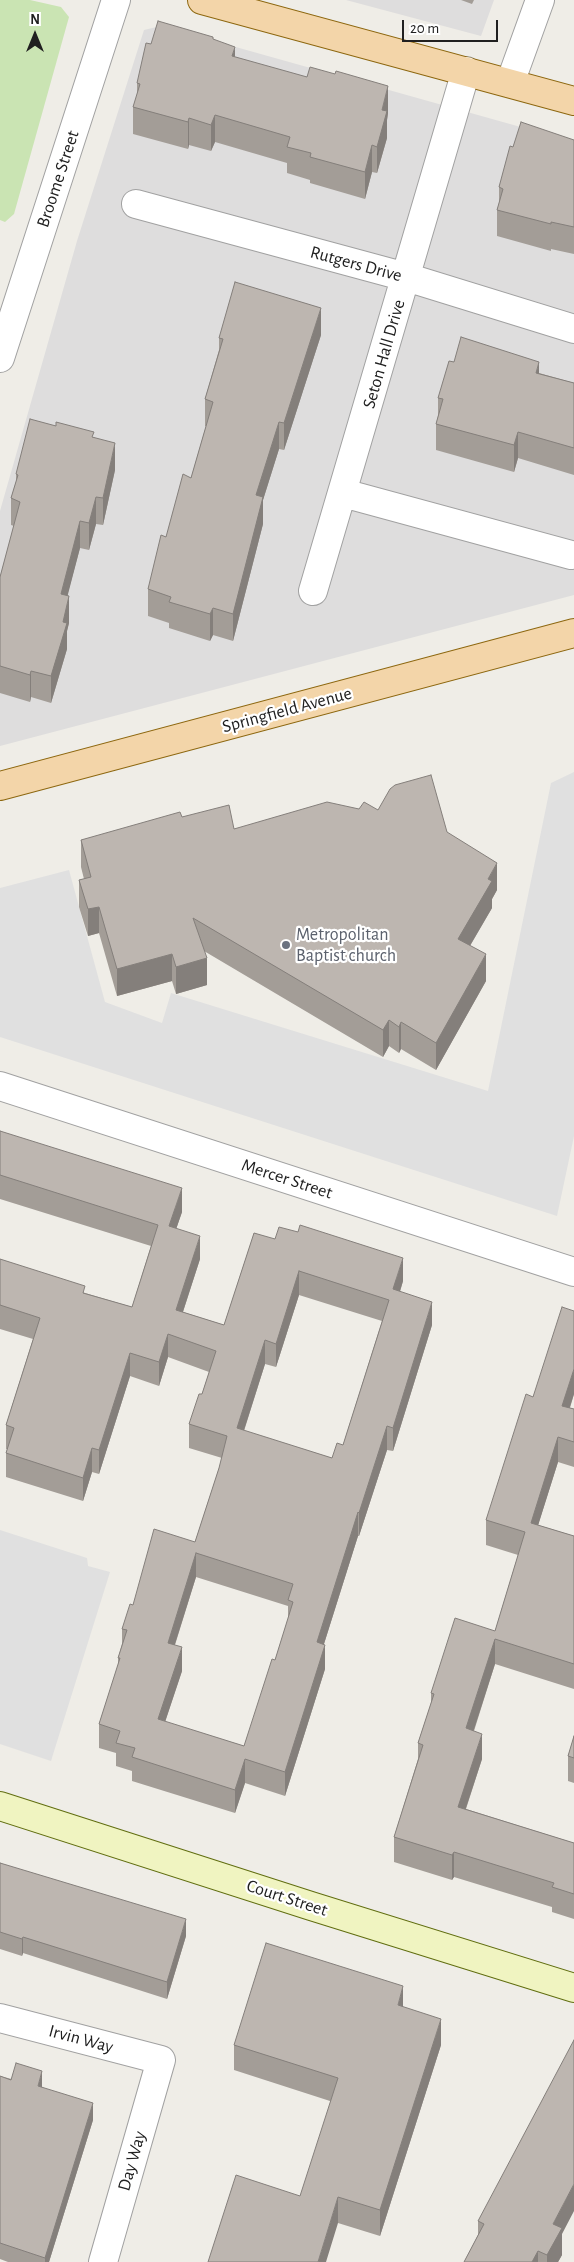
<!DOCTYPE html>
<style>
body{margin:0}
#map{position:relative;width:574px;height:2262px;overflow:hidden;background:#efede7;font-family:"Alegreya Sans",sans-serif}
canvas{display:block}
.north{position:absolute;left:10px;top:10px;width:50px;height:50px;-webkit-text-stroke:4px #fff;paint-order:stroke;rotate:0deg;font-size:14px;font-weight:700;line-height:20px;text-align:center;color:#202020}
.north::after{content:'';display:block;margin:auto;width:18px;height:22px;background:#202020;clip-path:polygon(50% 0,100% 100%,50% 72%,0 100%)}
.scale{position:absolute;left:402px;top:20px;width:96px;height:22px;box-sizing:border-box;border:2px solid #202020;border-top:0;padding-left:6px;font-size:15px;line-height:18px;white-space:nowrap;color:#202020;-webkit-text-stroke:4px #fff;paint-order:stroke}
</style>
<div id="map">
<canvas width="574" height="2262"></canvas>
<div class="north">N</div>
<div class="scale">20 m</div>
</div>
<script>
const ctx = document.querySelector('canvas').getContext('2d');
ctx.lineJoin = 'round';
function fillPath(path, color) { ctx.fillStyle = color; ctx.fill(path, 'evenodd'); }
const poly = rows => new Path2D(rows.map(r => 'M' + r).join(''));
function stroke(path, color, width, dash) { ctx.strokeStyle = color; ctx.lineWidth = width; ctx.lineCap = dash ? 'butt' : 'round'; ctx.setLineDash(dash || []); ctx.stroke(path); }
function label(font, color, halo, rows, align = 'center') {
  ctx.font = font + ' "Alegreya Sans",sans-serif'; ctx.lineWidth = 4.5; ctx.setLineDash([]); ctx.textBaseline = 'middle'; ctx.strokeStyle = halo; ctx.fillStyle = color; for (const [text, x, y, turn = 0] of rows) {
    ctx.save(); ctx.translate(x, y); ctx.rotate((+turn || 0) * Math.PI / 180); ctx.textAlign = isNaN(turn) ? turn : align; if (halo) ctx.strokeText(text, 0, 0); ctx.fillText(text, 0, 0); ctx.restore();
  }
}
const residential = poly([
 [346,0,494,0,481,36],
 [161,26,574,142,574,595,0,746,0,511,77,241,144,30]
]);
const grass = poly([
 [0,0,30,0,61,7,69,17,14,214,5,222,0,220]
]);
const parking = poly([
 [574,772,574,1136,557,1216,0,1037,0,888,69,870,105,1002,162,1023,171,993,488,1091,551,783],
 [0,1530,87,1558,88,1566,110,1572,51,1761,0,1744]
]);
const street = poly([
 [510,83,540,0],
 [136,204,406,277,574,329],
 [0,358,116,0],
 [343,493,571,555],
 [313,591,466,71],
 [0,1086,574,1272],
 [0,2018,161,2060,103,2262]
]);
const secondary = poly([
 [0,1806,311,1906,574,1988]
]);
const primary = poly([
 [202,0,574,101],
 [0,786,574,633]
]);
const wall = poly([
 [461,0,474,0,472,4],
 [213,39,235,57,388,113,387,120,387,138,377,173,372,172,365,199,310,183,310,180,287,173,287,163,215,142,211,151,189,145,188,149,133,134,133,107,137,96,137,83,151,44],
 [574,140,574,254,551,249,551,251,497,236,497,210,499,203,499,187,513,147],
 [321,335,284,450,279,449,263,500,263,524,233,641,213,635,210,641,169,628,169,623,148,616,148,589,191,478,206,426,205,426,205,399,219,350,219,338],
 [454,362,539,373,574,383,574,475,518,458,514,472,436,450,436,424,438,416,438,398],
 [94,437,115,470,103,525,96,524,89,550,80,548,67,596,69,623,67,631,67,649,51,703,31,697,30,702,0,693,0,577,14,526,11,525,11,498,16,482,16,474],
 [359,809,378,810,447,832,497,890,492,899,492,908,470,946,486,981,436,1070,401,1049,399,1053,389,1046,383,1057,204,951,207,985,176,994,172,981,117,996,99,933,88,936,79,907,79,880,84,879,81,867,81,840,182,817,234,829],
 [0,1131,182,1212,176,1229,200,1259,183,1312,224,1325,254,1233,403,1281,400,1292,432,1325,393,1451,387,1450,359,1536,358,1536,324,1644,325,1669,285,1796,245,1783,235,1813,132,1781,132,1771,116,1766,116,1753,99,1748,99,1724,118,1665,118,1658,122,1644,122,1629,133,1605,195,1542,219,1468,222,1458,189,1448,189,1424,202,1394,209,1372,168,1357,159,1386,130,1376,99,1474,92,1472,83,1501,6,1477,6,1453,7,1449,6,1449,6,1425,33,1339,0,1329,0,1259,85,1293,132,1307,151,1246,0,1199],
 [299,1295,382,1321,343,1445,332,1458,244,1431,265,1364,276,1367],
 [196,1577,288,1606,288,1619,275,1660,244,1746,165,1722,182,1671,175,1645],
 [574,1311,574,1394,570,1408,574,1409,574,1467,558,1462,538,1525,574,1536,574,1689,495,1664,474,1731,482,1759,466,1809,574,1843,574,1919,552,1912,552,1907,454,1877,452,1880,394,1862,394,1837,418,1759,418,1743,431,1703,431,1693,495,1631,518,1555,486,1545,486,1520,533,1397],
 [574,1736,574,1783,568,1781,568,1756],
 [0,1863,186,1936,167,1999,23,1953,22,1956,0,1949],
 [403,2007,441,2045,380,2236,338,2223,330,2101,234,2070,234,2045],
 [0,2076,42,2087,93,2120,49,2262,8,2262,0,2259],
 [478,2221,562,2234,562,2255,558,2262,464,2262,478,2235]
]);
const shadedWall = poly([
 [235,47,235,73,232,56],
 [388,86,388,113,387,120,387,138,377,173,377,147,382,110],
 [215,115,215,142,211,151,211,125],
 [189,118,189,145,188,149,188,122],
 [372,145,372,172,365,199,365,172],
 [321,308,321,335,284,450,284,423],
 [539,362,539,389,536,373],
 [279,422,279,449,263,500,263,524,233,641,233,614,256,495],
 [518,432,518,458,514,472,514,445],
 [115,443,115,470,103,525,103,498],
 [96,497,96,524,89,550,89,523],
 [80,521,80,548,61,621,61,594],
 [69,596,69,623,67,631,67,649,51,703,51,676,63,622],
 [213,608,213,635,210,641,210,614],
 [31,671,31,697,30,702,30,675],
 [497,863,497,890,492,899,492,908,458,966,458,939,488,879],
 [99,907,99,933,88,936,88,909],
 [172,954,172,981,117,996,117,969],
 [486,954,486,981,436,1070,436,1043],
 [207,958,207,985,176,994,176,967],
 [389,1020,389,1046,383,1057,383,1030],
 [401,1022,401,1049,399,1053,399,1027],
 [182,1188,182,1212,169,1250,169,1226],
 [200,1236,200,1259,176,1333,176,1310],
 [403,1258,403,1281,393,1313,393,1289],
 [299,1271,299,1295,276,1367,276,1344],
 [432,1302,432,1325,393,1451,393,1428],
 [168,1334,168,1357,159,1386,159,1362],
 [265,1340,265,1364,237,1452,237,1428],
 [130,1353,130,1376,99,1474,99,1450],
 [574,1369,574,1394,562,1431,562,1406],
 [387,1426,387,1450,359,1536,359,1513],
 [558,1437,558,1462,531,1548,531,1523],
 [92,1448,92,1472,83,1501,83,1478],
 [358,1512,358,1536,317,1666,317,1642],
 [196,1553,196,1577,168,1666,168,1643],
 [495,1639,495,1664,466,1754,466,1728],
 [325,1645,325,1669,285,1796,285,1772],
 [182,1647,182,1671,158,1743,158,1719],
 [482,1734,482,1759,458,1832,458,1807],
 [245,1759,245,1783,235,1813,235,1790],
 [454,1852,454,1877,452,1880,452,1855],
 [186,1919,186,1936,167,1999,167,1982],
 [23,1937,23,1953,22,1956,22,1939],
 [403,1986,403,2012,398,2005],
 [441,2019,441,2045,380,2236,380,2210],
 [42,2071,42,2088,38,2086],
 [93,2103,93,2120,49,2262,45,2262,45,2258],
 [574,2184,574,2211,562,2234,562,2255,558,2262,547,2262,547,2255,553,2224],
 [338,2197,338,2223,326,2262,318,2262],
 [538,2251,538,2262,532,2262]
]);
const building = poly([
 [158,21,213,37,213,39,235,47,232,56,307,77,310,67,335,74,336,71,388,86,382,110,387,111,377,147,372,145,365,172,310,157,311,153,287,147,290,137,215,115,211,125,189,118,188,122,133,107,140,84,137,83,146,43,151,44,158,21],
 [521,122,574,140,574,227,551,222,551,224,497,210,503,189,499,187,510,146,513,147,521,122],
 [235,282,321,308,284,423,279,422,256,495,263,497,233,614,213,608,210,614,169,602,171,597,148,589,161,535,166,537,183,474,191,478,213,402,205,399,223,339,219,338,235,282],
 [461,337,539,362,536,373,574,383,574,448,518,432,514,445,436,424,443,399,438,398,449,361,454,362,461,337],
 [30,419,56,426,56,422,94,432,92,437,115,443,103,498,96,497,89,523,80,521,61,594,69,596,63,622,67,623,51,676,31,671,30,675,0,666,0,577,20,502,11,498,18,475,16,474,30,419],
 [431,775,447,832,497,863,488,879,492,881,458,939,486,954,436,1043,401,1022,399,1027,389,1020,383,1030,193,918,207,958,176,967,172,954,117,969,99,907,88,909,79,880,91,877,81,840,180,812,182,817,229,805,234,829,327,802,359,809,364,802,378,810,390,789,395,785,431,775],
 [0,1131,182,1188,169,1226,200,1236,176,1310,224,1325,254,1233,275,1239,279,1227,298,1232,300,1225,403,1258,393,1289,432,1302,393,1428,387,1426,359,1513,358,1512,317,1642,325,1645,285,1772,245,1759,235,1790,132,1757,135,1748,116,1743,120,1731,99,1724,120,1658,118,1658,127,1630,122,1629,130,1604,133,1605,154,1529,195,1542,219,1468,227,1436,189,1424,199,1394,202,1394,216,1351,168,1334,159,1362,130,1353,99,1450,92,1448,83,1478,6,1453,14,1428,6,1425,40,1318,0,1305,0,1259,85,1286,83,1293,132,1307,158,1225,0,1175,0,1131],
 [299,1271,389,1300,343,1445,337,1443,332,1458,237,1428,265,1340,276,1344,299,1271],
 [196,1553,293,1584,288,1600,293,1602,275,1660,272,1659,244,1746,158,1719,182,1647,168,1643,196,1553],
 [562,1307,574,1311,574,1369,562,1406,574,1409,574,1442,558,1437,531,1523,574,1536,574,1664,495,1639,466,1728,482,1734,458,1807,574,1843,574,1894,552,1887,554,1883,454,1852,452,1855,394,1837,423,1745,418,1743,434,1694,431,1693,455,1618,495,1631,525,1532,486,1520,526,1394,533,1397,562,1307],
 [574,1736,574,1758,568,1756,574,1736],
 [0,1863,186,1919,167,1982,23,1937,22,1939,0,1932,0,1863],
 [266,1943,403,1986,398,2005,441,2019,380,2210,338,2197,318,2262,208,2262,236,2175,300,2196,338,2078,234,2045,266,1943],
 [574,2040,574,2184,553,2224,562,2228,547,2255,538,2251,532,2262,464,2262,484,2224,478,2221,574,2040],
 [16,2063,42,2071,38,2086,93,2103,45,2258,0,2243,0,2076,11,2080,16,2063]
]);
const markers = [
 [286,945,5,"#6b7280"]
];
const streetNames = [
 ["Broome Street",58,179,-72],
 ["Rutgers Drive",356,264,15],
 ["Seton Hall Drive",384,354,-74],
 ["Springfield Avenue",287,710,-15],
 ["Mercer Street",287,1179,18],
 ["Court Street",287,1898,18],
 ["Irvin Way",81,2039,15],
 ["Day Way",132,2161,-74]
];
const worshipNames = [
 ["Metropolitan",296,935],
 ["Baptist church",296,956]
];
fillPath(residential, '#dedddd');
fillPath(grass, '#cae4b3');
fillPath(parking, '#e0e0e0');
stroke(street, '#a1a1a1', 30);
stroke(secondary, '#616e10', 30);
stroke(primary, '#8d670f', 30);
stroke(street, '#fff', 28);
stroke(secondary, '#f0f4c1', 28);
stroke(primary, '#f3d5a9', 28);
fillPath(wall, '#a39d97');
fillPath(shadedWall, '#847f7b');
fillPath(building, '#bdb6b0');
stroke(building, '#847f7b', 1);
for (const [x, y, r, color] of markers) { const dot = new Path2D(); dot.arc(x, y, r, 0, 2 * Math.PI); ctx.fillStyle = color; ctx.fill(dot); stroke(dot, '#fff', 2); }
label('18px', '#202020', '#fff', streetNames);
label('18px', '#5b616d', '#fff', worshipNames, 'left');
</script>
